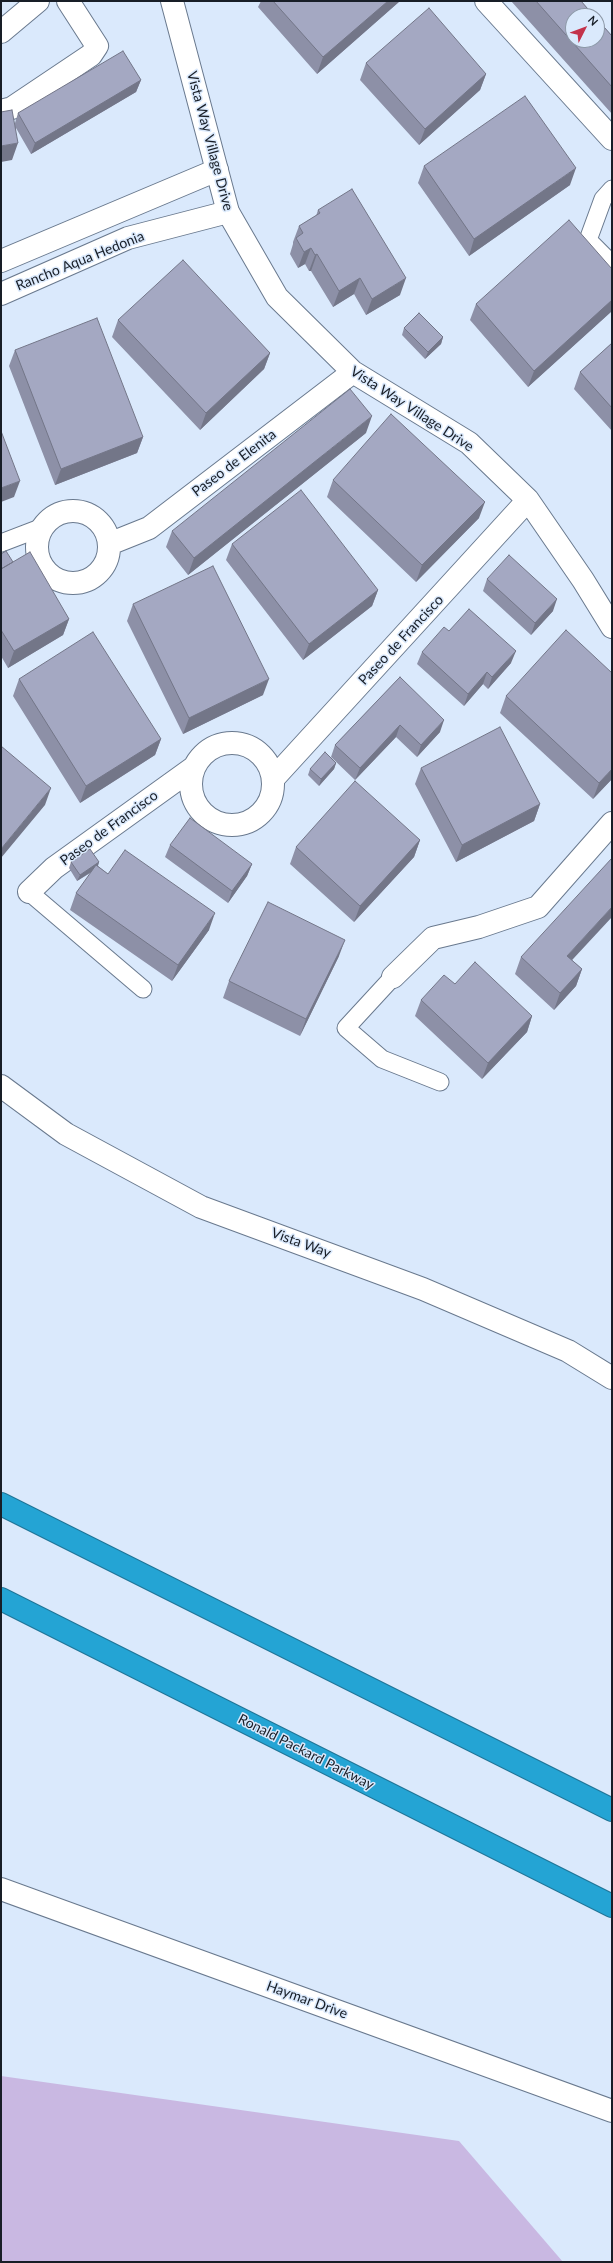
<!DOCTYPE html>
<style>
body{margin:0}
#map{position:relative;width:613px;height:2263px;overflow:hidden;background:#dae9fc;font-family:Lato,sans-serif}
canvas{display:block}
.frame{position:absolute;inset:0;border:2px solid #181e27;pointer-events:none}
.north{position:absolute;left:565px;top:8px;width:40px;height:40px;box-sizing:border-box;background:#dae9fc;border:1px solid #8c98a7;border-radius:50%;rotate:48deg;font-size:11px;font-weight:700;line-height:16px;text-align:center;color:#181e27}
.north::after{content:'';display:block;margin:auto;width:14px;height:18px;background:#c3324b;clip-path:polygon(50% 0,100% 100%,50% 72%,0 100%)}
</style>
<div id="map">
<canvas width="613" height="2263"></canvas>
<div class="frame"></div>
<div class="north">N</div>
</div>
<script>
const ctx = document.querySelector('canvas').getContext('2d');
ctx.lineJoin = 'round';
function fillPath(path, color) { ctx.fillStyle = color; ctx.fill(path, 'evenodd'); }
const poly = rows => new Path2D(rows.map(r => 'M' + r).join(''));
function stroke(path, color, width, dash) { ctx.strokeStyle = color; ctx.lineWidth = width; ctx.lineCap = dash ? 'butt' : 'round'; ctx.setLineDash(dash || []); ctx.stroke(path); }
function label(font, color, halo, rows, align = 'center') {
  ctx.font = font + ' Lato,sans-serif'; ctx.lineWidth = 3; ctx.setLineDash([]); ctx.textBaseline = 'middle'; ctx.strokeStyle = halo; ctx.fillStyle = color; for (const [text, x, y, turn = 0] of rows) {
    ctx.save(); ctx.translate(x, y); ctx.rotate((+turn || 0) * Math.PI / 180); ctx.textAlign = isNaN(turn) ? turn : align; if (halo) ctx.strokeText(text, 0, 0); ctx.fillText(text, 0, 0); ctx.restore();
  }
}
const green = poly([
 [1,2076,459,2141,563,2262,1,2262]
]);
const lane = poly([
 [612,189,603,199,588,240,612,264],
 [1,543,43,527],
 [29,892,143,989],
 [393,977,346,1028,382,1059,440,1082]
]);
const street = poly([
 [172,1,228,212,277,297,353,372,469,443,528,500,583,580,612,627],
 [486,1,612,139],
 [1,32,38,1],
 [1,111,12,108,91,55,97,46,68,1],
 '37 547a36 36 0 1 1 72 0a36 36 0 1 1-72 0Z',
 [109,544,149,528,353,372],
 '191 784a41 41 0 1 1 82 0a41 41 0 1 1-82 0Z',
 [273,779,528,500],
 [29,892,54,868,193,768],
 [393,977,433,938,479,927,538,907,612,823],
 [1,1889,612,2111]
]);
const secondary = poly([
 [1,261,217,170],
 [1,294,128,238,228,212],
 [1,1086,66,1134,201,1207,423,1289,568,1351,612,1378]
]);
const highway = poly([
 [1,1504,612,1810],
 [1,1599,612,1906]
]);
const wall = poly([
 [261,1,400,1,317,74,258,7],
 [511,1,581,1,612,36,612,114],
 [366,63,486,74,480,90,419,145,360,80],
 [141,80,136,92,31,154,16,128,12,160,15,123,18,113],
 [424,166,570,185,469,256,418,183],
 [318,210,400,295,366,315,354,294,333,307,311,271,309,271,305,264,298,268,290,254,293,244,293,242,299,226,316,216],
 [612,269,612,311,528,387,470,320,476,304],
 [118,320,270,353,264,369,200,430,112,337],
 [404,328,443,337,441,344,425,359,402,335],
 [612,343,612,431,574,389,580,372],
 [15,350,143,437,137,453,55,485,9,366],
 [366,433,188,575,166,547,172,531],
 [333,480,479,518,416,582,327,497],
 [232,544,378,590,372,606,303,660,226,560],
 [1,554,13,562,69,619,63,635,8,668,1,656],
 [487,579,553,611,531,635,483,591],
 [133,604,263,695,183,734,127,621],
 [449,631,511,663,488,689,483,684,464,706,417,664,422,652],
 [400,677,440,732,417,757,396,737,355,780,331,757,335,745],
 [19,679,161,739,155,755,80,803,13,696],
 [506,696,612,779,593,799,500,713],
 [336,763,334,769,319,786,308,775,310,769],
 [421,768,540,804,534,821,456,862,415,784],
 [420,840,414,857,354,922,290,864,296,847],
 [170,845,252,864,247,876,228,903,165,857],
 [71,862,99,862,98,866,108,874,209,930,172,981,70,910,76,893,92,872,77,881,69,868],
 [339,956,300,1036,223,998,229,981],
 [521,957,572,960,582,969,576,986,554,1010,515,974],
 [455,984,532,1016,527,1032,482,1079,415,1016,421,1000]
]);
const shadedWall = poly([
 [388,1,400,1,317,74,323,57],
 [486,74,480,90,419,145,425,129],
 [141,80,136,92,31,154,35,143],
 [18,143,12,160,1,162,1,146],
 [576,168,570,185,469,256,474,239],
 [311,248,305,264,298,268,304,252],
 [317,254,311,271,309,271,315,255],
 [360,278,354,294,333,307,339,291],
 [406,278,400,295,366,315,372,299],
 [612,300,612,311,528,387,534,371],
 [443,337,441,344,425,359,428,352],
 [270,353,264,369,200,430,206,413],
 [372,416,366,433,188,575,194,558],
 [143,437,137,453,55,485,61,469],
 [20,481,14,497,1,502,1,488],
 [485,502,479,518,416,582,422,565],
 [378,590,372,606,303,660,309,644],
 [557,599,553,611,531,635,535,623],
 [69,619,63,635,8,668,14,651],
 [516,651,511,663,488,689,492,677],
 [487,672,483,684,464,706,468,694],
 [269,679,263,695,183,734,189,718],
 [444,720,440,732,417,757,421,745],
 [400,725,396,737,355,780,360,768],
 [161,739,155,755,80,803,86,786],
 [336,763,334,769,319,786,321,779],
 [612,769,612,779,593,799,599,783],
 [51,788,45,805,1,858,1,849],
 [540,804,534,821,456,862,462,845],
 [420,840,414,857,354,922,360,906],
 [99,862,97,868,77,881,80,875],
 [252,864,247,876,228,903,232,891],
 [612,907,612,917,561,972,567,956],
 [215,913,209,930,172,981,178,965],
 [345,940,339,956,300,1036,306,1019],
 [582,969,576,986,554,1010,560,993],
 [532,1016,527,1032,482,1079,488,1063]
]);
const building = poly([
 [273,1,388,1,323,57,273,1],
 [536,1,581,1,594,16,573,16,573,40,597,40,597,19,612,36,612,87,536,1],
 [429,8,486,74,425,129,366,63,429,8],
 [123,51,141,80,35,143,18,113,123,51],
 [525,96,576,168,474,239,424,166,525,96],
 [12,110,18,143,1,146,1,112,12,110],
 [352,189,406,278,372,299,360,278,339,291,317,254,315,255,311,248,304,252,296,238,303,233,299,226,320,213,318,210,352,189],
 [569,220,612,269,612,300,534,371,476,304,569,220],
 [183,260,270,353,206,413,118,320,183,260],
 [419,313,443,337,428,352,404,328,419,313],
 [97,318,143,437,61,469,15,350,97,318],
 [612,343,612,408,580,372,612,343],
 [350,389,372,416,194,558,172,531,350,389],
 [391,414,485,502,422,565,333,480,391,414],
 [1,431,20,481,1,488,1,431],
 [301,490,378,590,309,644,232,544,301,490],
 [6,551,13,562,1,569,1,554,6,551],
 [30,552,69,619,14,651,1,630,1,569,30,552],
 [509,555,557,599,535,623,487,579,509,555],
 [213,566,269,679,189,718,133,604,213,566],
 [469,609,516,651,492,677,487,672,468,694,422,652,444,627,449,631,469,609],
 [566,630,612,673,612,769,599,783,506,696,566,630],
 [93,632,161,739,86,786,19,679,93,632],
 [400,677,444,720,421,745,400,725,360,768,335,745,400,677],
 [500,727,540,804,462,845,421,768,500,727],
 [1,746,51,788,1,849,1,746],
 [325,752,336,763,321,779,310,769,325,752],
 [355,781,420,840,360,906,296,847,355,781],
 [190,818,252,864,232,891,170,845,190,818],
 [90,849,99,862,80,875,71,862,90,849],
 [125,850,215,913,178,965,76,893,96,865,108,874,125,850],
 [612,858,612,907,567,956,582,969,560,993,521,957,612,858],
 [268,902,345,940,306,1019,229,981,268,902],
 [475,962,532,1016,488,1063,421,1000,444,975,455,984,475,962]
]);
const streetNames = [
 ["Vista Way Village Drive",210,141,75],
 ["Rancho Aqua Hedonia",80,261,-22],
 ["Vista Way Village Drive",412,409,33],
 ["Paseo de Elenita",234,463,-37],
 ["Paseo de Francisco",401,640,-47],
 ["Paseo de Francisco",109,828,-36],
 ["Vista Way",301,1243,20],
 ["Ronald Packard Parkway",306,1752,27],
 ["Haymar Drive",307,2000,20]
];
fillPath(green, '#c9b8e2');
stroke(lane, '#69798e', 19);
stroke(street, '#69798e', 24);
stroke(secondary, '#69798e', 24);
stroke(highway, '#207597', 24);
stroke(lane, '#fff', 17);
stroke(street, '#fff', 22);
stroke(secondary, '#fff', 22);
stroke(highway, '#24a4d4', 22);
fillPath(wall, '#8d90a7');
fillPath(shadedWall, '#737688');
fillPath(building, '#a4a8c2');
stroke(building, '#737688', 1);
label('14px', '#181e27', '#dae9fc', streetNames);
</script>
